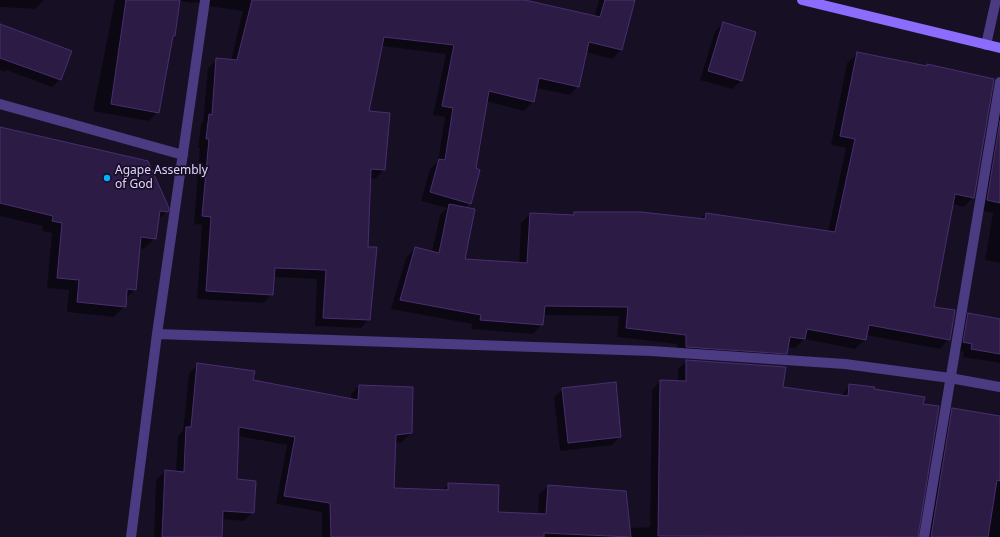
<!DOCTYPE html>
<style>
body{margin:0}
canvas{display:block;background:#170f24}
</style>
<canvas width="1000" height="537"></canvas>
<script>
const ctx = document.querySelector('canvas').getContext('2d');
ctx.lineJoin = 'round';
function fillPath(path, color) { ctx.fillStyle = color; ctx.fill(path, 'evenodd'); }
const poly = rows => new Path2D(rows.map(r => 'M' + r).join(''));
function stroke(path, color, width, dash) { ctx.strokeStyle = color; ctx.lineWidth = width; ctx.lineCap = dash ? 'butt' : 'round'; ctx.setLineDash(dash || []); ctx.stroke(path); }
function label(font, color, halo, rows, align = 'center') {
  ctx.font = font + ' "Noto Sans",sans-serif'; ctx.lineWidth = 3.5; ctx.setLineDash([]); ctx.textBaseline = 'middle'; ctx.strokeStyle = halo; ctx.fillStyle = color; for (const [text, x, y, turn = 0] of rows) {
    ctx.save(); ctx.translate(x, y); ctx.rotate((+turn || 0) * Math.PI / 180); ctx.textAlign = isNaN(turn) ? turn : align; if (halo) ctx.strokeText(text, 0, 0); ctx.fillText(text, 0, 0); ctx.restore();
  }
}
const shadow = poly([
 [0,0,44,0,35,9,0,7],
 [115,0,521,0,594,17,599,0,634,0,621,50,612,59,586,52,578,86,570,95,536,88,533,102,524,111,486,101,470,203,465,208,464,260,519,264,521,223,530,214,572,216,575,213,700,219,706,214,828,232,846,148,831,145,847,63,857,54,925,67,928,65,973,197,964,207,952,204,932,307,949,339,940,349,866,335,865,340,855,349,804,339,795,348,787,347,786,353,777,363,677,356,677,344,617,337,619,316,543,315,542,324,533,334,471,329,472,324,391,309,406,258,415,248,432,252,440,215,447,208,421,201,430,169,438,161,445,117,433,115,446,54,381,46,368,112,384,170,375,179,369,178,367,248,369,319,361,328,315,326,317,279,273,277,272,294,263,303,197,299,202,225,194,224,200,148,198,148,201,124,203,122,208,68,217,59,231,60,243,11,201,5,197,2,192,3,179,1,174,36,172,38,158,112,149,121,93,111],
 [723,23,755,32,741,81,732,89,700,80,715,31],
 [0,26,70,52,60,80,52,87,6,70,5,72,0,70],
 [1000,94,1000,263,985,260,993,213,978,210],
 [0,127,167,211,157,221,155,238,144,249,139,248,136,289,125,299,125,306,114,317,67,312,69,290,47,288,52,233,42,231,43,226,0,216],
 [968,314,1000,320,1000,363,963,357,964,352,955,350,960,322],
 [687,361,782,388,841,396,850,385,922,405,917,537,322,537,322,512,276,504,287,445,238,436,236,480,253,512,244,521,221,519,221,537,154,537,156,480,165,471,176,472,178,436,183,431,189,373,198,364,252,381,351,399,351,394,359,386,411,433,402,442,395,443,393,489,441,491,449,484,497,513,538,514,539,494,548,486,629,528,650,527,652,390,660,381,678,382,678,369],
 [563,389,620,437,612,445,560,451,554,397],
 [952,409,1000,417,1000,537,924,537,944,418]
]);
const building = poly([
 [126,0,180,0,175,36,173,36,159,113,111,104,126,0],
 [252,0,525,0,600,17,605,0,635,0,622,50,589,42,579,87,539,78,534,102,489,91,476,168,480,170,471,204,430,192,439,159,445,160,453,108,442,106,454,45,384,37,369,111,390,113,385,170,371,169,368,247,377,247,370,320,323,318,326,270,275,268,273,295,206,291,211,217,202,216,209,139,206,139,209,114,212,115,216,58,237,60,252,0],
 [723,22,756,32,742,81,708,71,723,22],
 [0,24,72,51,61,80,0,58,0,24],
 [857,52,927,66,927,64,994,79,974,198,955,194,934,307,955,310,950,340,869,325,866,340,807,329,805,339,790,337,787,354,686,347,686,335,626,328,628,307,545,306,543,325,480,320,481,315,400,300,415,247,439,253,449,204,475,209,465,259,527,263,530,213,574,215,574,212,641,212,705,219,706,213,835,232,855,139,840,136,857,52],
 [1000,121,1000,203,987,200,1000,121],
 [0,127,148,161,169,208,168,212,160,211,156,239,141,237,136,290,127,289,126,307,77,302,79,280,57,278,62,223,52,221,53,216,0,203,0,127],
 [968,313,1000,319,1000,354,971,349,972,344,963,342,968,313],
 [686,360,786,367,783,387,848,396,849,384,875,387,874,389,925,397,923,404,939,406,918,537,658,536,660,380,686,381,686,360],
 [197,363,255,371,253,380,358,400,359,385,413,387,412,433,396,435,394,488,448,490,448,483,499,485,498,512,546,514,548,485,626,491,631,537,544,533,544,537,331,537,330,503,284,496,295,437,239,427,237,479,256,481,254,513,223,511,222,537,162,537,165,470,184,472,186,427,191,427,197,363],
 [616,382,621,437,568,443,562,388,616,382],
 [952,408,1000,416,1000,481,997,480,988,537,931,537,952,408]
]);
const lane = poly([
 [986,45,996,0]
]);
const street = poly([
 [0,104,183,155],
 [157,334,651,351,845,364,950,378,1000,387],
 [131,537,157,334,205,0],
 [924,537,1000,82]
]);
const secondary = poly([
 [802,0,1000,48]
]);
const markers = [
 [107,178,4,"#05b1f8"]
];
const poiNames = [
 ["Agape Assembly",115,171],
 ["of God",115,185]
];
fillPath(shadow, '#0007');
fillPath(building, '#2c1b45');
stroke(building, '#482e70', 1);
stroke(lane, '#4b3b82', 10);
stroke(street, '#4b3b82', 10);
stroke(secondary, '#8b6cfc', 10);
for (const [x, y, r, color] of markers) { const dot = new Path2D(); dot.arc(x, y, r, 0, 2 * Math.PI); ctx.fillStyle = color; ctx.fill(dot); stroke(dot, '#170f24', 1.5); }
label('12px', '#e0d3fe', '#170f24', poiNames, 'left');
</script>
